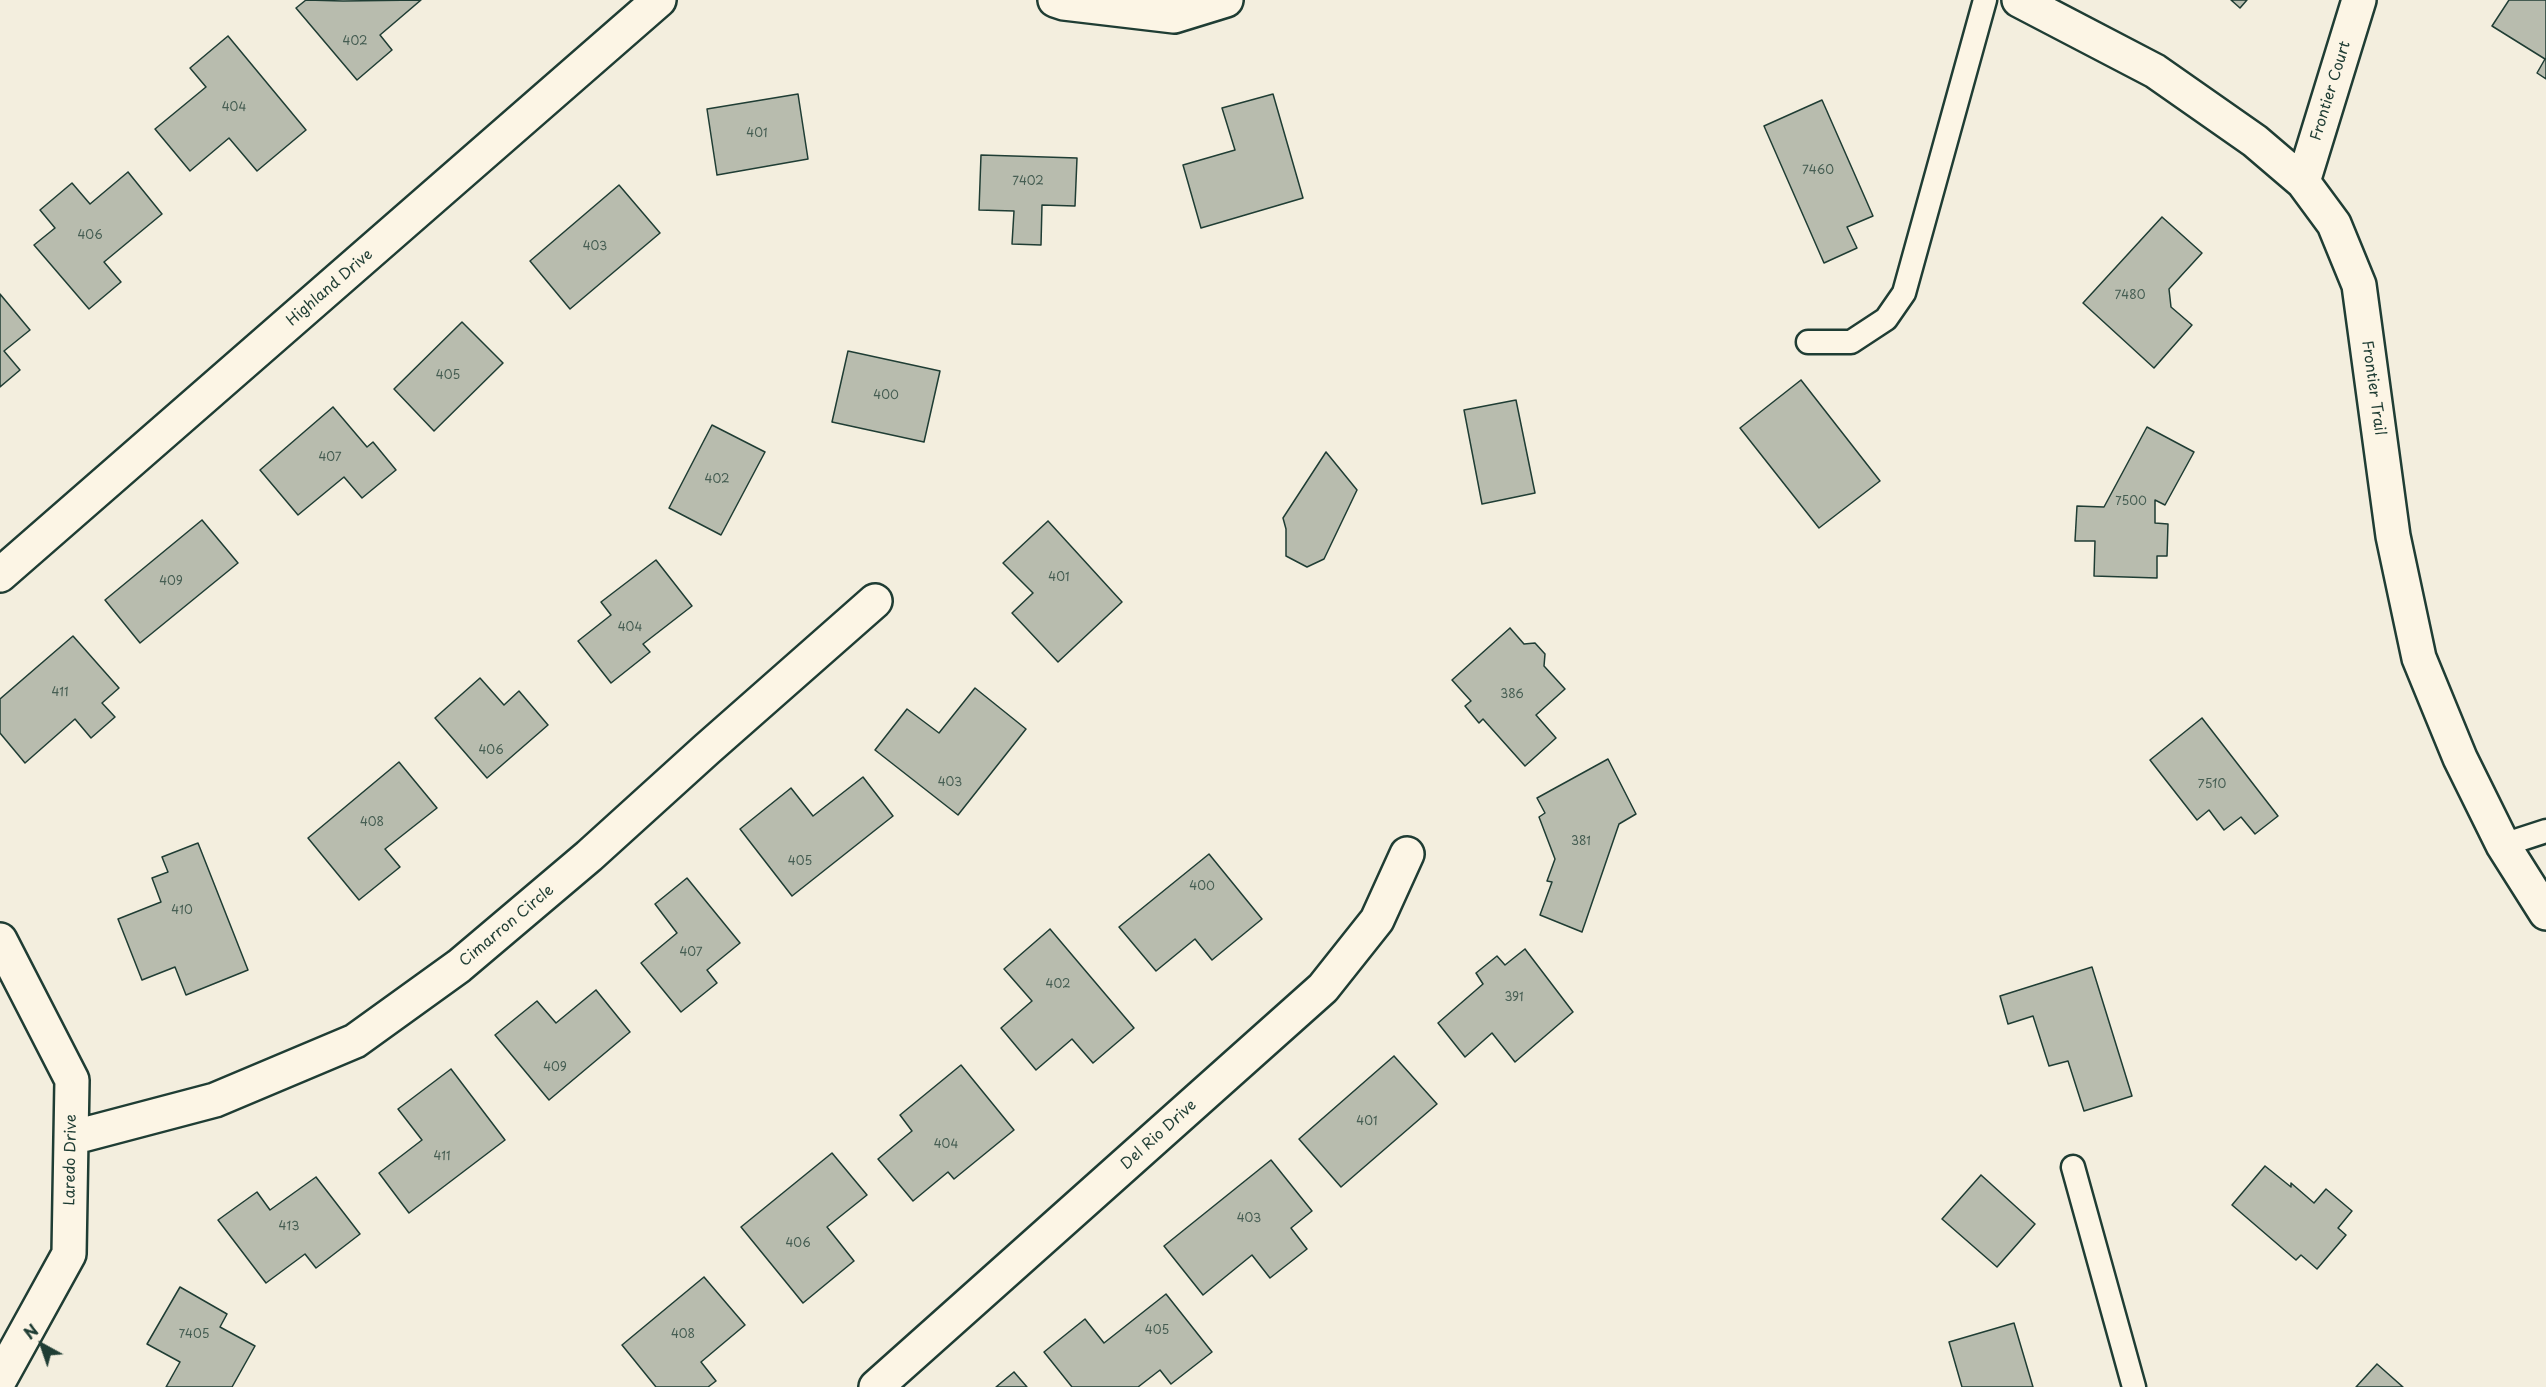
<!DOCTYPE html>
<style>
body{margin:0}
#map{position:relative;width:2546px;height:1387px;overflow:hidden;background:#f3eede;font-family:"Playpen Sans",sans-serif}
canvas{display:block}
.north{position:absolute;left:12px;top:1315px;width:60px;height:60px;-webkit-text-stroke:4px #fcf5e5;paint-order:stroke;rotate:320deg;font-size:16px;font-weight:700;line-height:24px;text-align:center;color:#1f3d34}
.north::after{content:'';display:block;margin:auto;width:21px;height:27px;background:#1f3d34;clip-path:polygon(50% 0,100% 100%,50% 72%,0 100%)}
</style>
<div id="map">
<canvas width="2546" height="1387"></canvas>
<div class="north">N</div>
</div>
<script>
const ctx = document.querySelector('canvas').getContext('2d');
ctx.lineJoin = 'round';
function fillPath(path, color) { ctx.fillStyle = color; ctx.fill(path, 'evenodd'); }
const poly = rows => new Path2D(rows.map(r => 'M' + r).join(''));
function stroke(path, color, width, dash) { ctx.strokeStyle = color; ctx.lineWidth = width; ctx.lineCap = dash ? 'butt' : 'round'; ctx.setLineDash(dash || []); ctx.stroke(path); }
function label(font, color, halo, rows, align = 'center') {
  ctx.font = font + ' "Playpen Sans",sans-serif'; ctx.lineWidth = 4.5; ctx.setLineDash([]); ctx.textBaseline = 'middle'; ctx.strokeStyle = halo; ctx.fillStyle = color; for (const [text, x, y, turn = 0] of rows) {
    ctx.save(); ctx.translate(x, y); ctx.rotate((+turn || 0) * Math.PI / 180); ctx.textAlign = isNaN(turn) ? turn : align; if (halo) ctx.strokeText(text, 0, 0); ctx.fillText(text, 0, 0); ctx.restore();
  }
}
const building = poly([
 [306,0,343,1,421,0,380,35,392,50,357,80,296,8,306,0],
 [2231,0,2247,0,2240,8,2231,0],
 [2509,0,2546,0,2546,79,2537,73,2545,59,2492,26,2509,0],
 [228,36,306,130,257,171,229,138,190,171,155,129,206,87,190,68,228,36],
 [798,94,808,159,717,175,707,109,798,94],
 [1273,94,1303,198,1201,228,1183,165,1235,150,1222,108,1273,94],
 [1822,100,1873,216,1847,227,1857,248,1824,263,1764,126,1822,100],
 [981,155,1077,158,1075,206,1042,205,1041,245,1012,244,1014,211,979,210,981,155],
 [128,172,162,214,104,262,121,282,89,309,34,245,55,228,40,210,72,183,90,204,128,172],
 [619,185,660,233,570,309,530,261,619,185],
 [2162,217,2202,253,2169,289,2171,307,2192,325,2154,368,2083,303,2162,217],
 [0,294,30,330,4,351,20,370,0,387,0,294],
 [462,322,503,363,434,431,394,389,462,322],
 [848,351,940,371,924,442,832,422,848,351],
 [1801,380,1880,481,1819,528,1740,428,1801,380],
 [1516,400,1535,493,1482,504,1464,410,1516,400],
 [333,407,367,447,373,442,396,470,362,498,344,477,298,515,260,470,333,407],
 [712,425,765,452,721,535,669,508,712,425],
 [2147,427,2194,452,2165,505,2155,500,2155,523,2168,524,2167,556,2157,556,2157,578,2094,576,2095,541,2075,541,2077,506,2104,507,2147,427],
 [1326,452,1357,490,1324,559,1307,567,1286,556,1286,529,1283,518,1326,452],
 [202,520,238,563,140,643,105,600,202,520],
 [1048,521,1122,602,1058,662,1012,613,1033,593,1003,563,1048,521],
 [656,560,692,606,643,644,650,652,611,683,578,641,611,615,601,602,656,560],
 [1510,628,1524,644,1535,643,1545,654,1544,666,1565,689,1536,715,1556,738,1525,766,1483,719,1479,723,1465,706,1471,701,1452,680,1510,628],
 [73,636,119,688,102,703,115,717,91,738,75,719,25,763,0,733,0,699,73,636],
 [480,678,504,705,519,691,548,725,487,778,435,718,480,678],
 [975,688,1026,729,958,815,875,750,907,709,939,733,975,688],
 [2202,718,2278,816,2255,834,2241,817,2224,830,2209,810,2197,820,2150,760,2202,718],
 [1608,759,1636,814,1619,824,1582,932,1540,915,1552,882,1547,881,1555,859,1539,817,1545,813,1537,798,1608,759],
 [399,762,437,808,385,849,400,867,359,900,308,838,399,762],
 [863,777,893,816,792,896,740,829,791,788,813,816,863,777],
 [198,843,248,970,186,995,175,967,142,980,118,919,161,902,152,878,168,872,162,857,198,843],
 [1209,854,1262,919,1212,960,1195,939,1156,971,1119,927,1209,854],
 [687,878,740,943,707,970,717,983,681,1012,641,963,677,933,655,904,687,878],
 [1050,929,1134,1028,1093,1063,1072,1039,1036,1070,1001,1028,1032,1001,1004,969,1050,929],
 [1525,949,1573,1012,1515,1062,1492,1033,1465,1057,1438,1023,1483,984,1476,973,1497,956,1505,965,1525,949],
 [2092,967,2132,1096,2084,1111,2068,1061,2049,1066,2033,1016,2008,1024,2000,996,2092,967],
 [596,990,630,1032,549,1100,495,1035,537,1001,556,1023,596,990],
 [1394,1056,1437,1104,1341,1187,1299,1139,1394,1056],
 [961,1065,1014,1130,954,1179,948,1172,913,1201,878,1159,912,1131,900,1115,961,1065],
 [451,1069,505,1140,409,1213,379,1173,422,1140,398,1109,451,1069],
 [832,1153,867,1195,827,1227,854,1261,803,1303,741,1227,832,1153],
 [1271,1160,1312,1211,1291,1228,1307,1249,1270,1278,1252,1255,1203,1295,1164,1246,1271,1160],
 [2265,1166,2291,1187,2291,1183,2314,1203,2326,1189,2352,1211,2338,1228,2346,1235,2317,1269,2301,1255,2296,1260,2232,1205,2265,1166],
 [1981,1175,2035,1224,1997,1267,1942,1219,1981,1175],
 [316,1177,360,1234,316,1268,305,1254,266,1283,218,1220,257,1192,270,1210,316,1177],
 [704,1277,745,1325,701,1362,716,1381,708,1387,656,1387,622,1345,704,1277],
 [180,1287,227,1314,220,1327,255,1346,232,1387,166,1387,180,1362,147,1344,180,1287],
 [1166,1294,1212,1352,1171,1384,1160,1370,1138,1387,1072,1387,1044,1352,1085,1319,1104,1343,1166,1294],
 [2014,1323,2033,1387,1962,1387,1949,1342,2014,1323],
 [2377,1364,2403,1387,2356,1387,2377,1364],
 [1014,1372,1027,1387,996,1387,1014,1372]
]);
const service = poly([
 [1808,342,1851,342,1886,319,1904,293,1985,0],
 [2503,845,2546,831],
 [2073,1167,2134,1387]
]);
const minor = poly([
 [1055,0,1064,3,1174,16,1226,0],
 [2019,0,2155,71,2255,141,2303,182,2334,224,2359,285,2393,536,2419,658,2460,758,2503,845,2546,913],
 [2303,182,2359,0],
 [0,575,659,0],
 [0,940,72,1080,69,1254,0,1379],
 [71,1138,215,1100,355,1041,459,966,589,856,707,749,875,601],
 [876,1387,1323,988,1377,920,1407,854]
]);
const numberNames = [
 ["402",355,42],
 ["404",234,108],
 ["401",757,134],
 ["7460",1818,171],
 ["7402",1028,182],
 ["406",90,236],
 ["403",595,247],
 ["7480",2130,296],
 ["405",448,376],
 ["400",886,396],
 ["407",330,458],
 ["402",717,480],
 ["7500",2131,502],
 ["401",1059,578],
 ["409",171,582],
 ["404",630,628],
 ["411",60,693],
 ["386",1512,695],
 ["406",491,751],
 ["403",950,783],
 ["7510",2212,785],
 ["408",372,823],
 ["381",1581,842],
 ["405",800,862],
 ["400",1202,887],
 ["410",182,911],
 ["407",691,953],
 ["402",1058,985],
 ["391",1514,998],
 ["409",555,1068],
 ["401",1367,1122],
 ["404",946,1145],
 ["411",442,1157],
 ["403",1249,1219],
 ["413",289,1227],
 ["406",798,1244],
 ["405",1157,1331],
 ["7405",194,1335],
 ["408",683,1335]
];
const streetNames = [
 ["Frontier Court",2331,91,-73],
 ["Highland Drive",330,288,-41],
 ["Frontier Trail",2373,388,82],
 ["Cimarron Circle",507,926,-40],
 ["Del Rio Drive",1159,1135,-42],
 ["Laredo Drive",71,1160,-89]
];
fillPath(building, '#b8bcae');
stroke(building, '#1f3d34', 1.5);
stroke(service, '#1f3d34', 27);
stroke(minor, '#1f3d34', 38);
stroke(service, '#fcf5e5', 22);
stroke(minor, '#fcf5e5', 33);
label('12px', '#455d52', null, numberNames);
label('15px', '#1f3d34', '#fcf5e5', streetNames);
</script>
